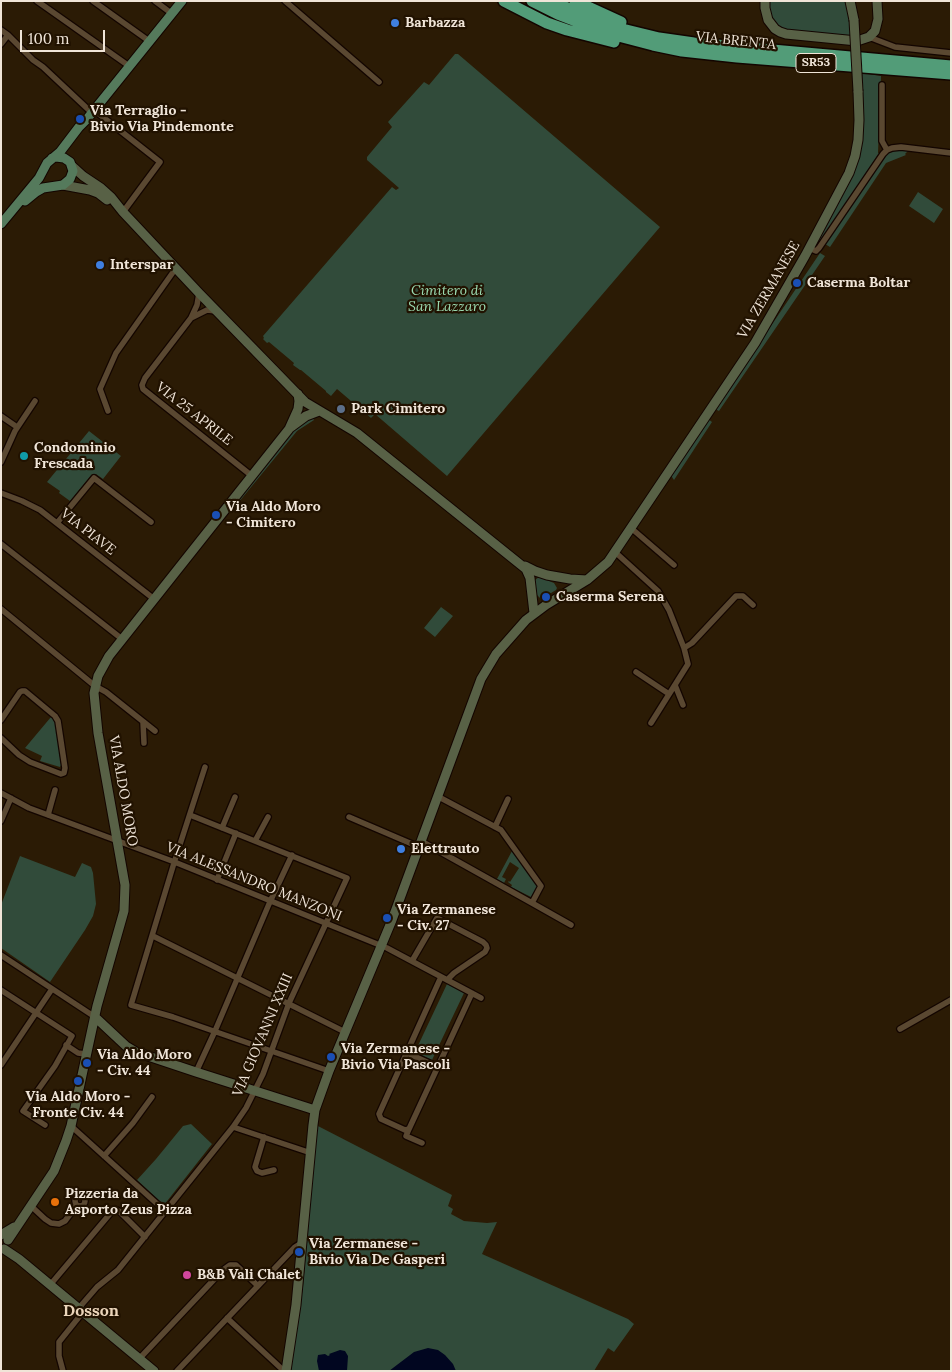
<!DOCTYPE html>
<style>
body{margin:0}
#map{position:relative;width:952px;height:1372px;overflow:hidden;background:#2b1b05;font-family:Lora,serif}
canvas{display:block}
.frame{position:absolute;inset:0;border:2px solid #f0e5d8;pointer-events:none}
.scale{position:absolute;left:20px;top:30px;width:85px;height:22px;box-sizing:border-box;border:2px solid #f0e5d8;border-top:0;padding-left:6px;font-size:15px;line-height:18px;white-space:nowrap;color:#f0e5d8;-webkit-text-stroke:4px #211200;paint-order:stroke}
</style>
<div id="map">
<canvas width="952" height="1372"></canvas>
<div class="frame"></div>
<div class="scale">100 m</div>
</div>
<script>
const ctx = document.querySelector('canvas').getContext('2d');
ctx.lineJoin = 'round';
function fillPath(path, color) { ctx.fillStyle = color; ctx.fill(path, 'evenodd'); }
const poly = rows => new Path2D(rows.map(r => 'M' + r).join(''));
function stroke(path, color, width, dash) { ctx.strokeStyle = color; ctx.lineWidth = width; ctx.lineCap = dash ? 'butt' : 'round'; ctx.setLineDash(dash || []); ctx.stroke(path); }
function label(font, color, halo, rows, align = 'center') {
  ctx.font = font + ' Lora,serif'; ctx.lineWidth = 4.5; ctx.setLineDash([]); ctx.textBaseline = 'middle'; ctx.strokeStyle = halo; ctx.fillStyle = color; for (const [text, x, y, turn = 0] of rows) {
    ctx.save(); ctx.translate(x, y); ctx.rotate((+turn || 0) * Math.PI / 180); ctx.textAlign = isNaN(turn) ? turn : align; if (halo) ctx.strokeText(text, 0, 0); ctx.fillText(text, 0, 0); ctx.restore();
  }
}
const green = poly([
 [769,1,847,1,849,7,851,37,788,31,781,29,777,26,771,18],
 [455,54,458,54,660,227,447,476,375,414,371,418,337,389,331,396,326,392,326,391,301,370,300,370,293,365,294,363,269,342,267,343,263,339,264,338,263,336,392,187,396,190,399,188,367,160,367,157,392,127,388,122,424,82,429,85],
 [862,73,881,76,878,153,879,153,821,241,820,241,818,240,862,143,864,124],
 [902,149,909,150,905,154,906,155,886,163,830,247,825,244,881,159,890,152],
 [918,192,943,209,934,223,909,206],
 [820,253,825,256,719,411,715,409],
 [312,415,314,420,297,431,238,503,236,501,292,430],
 [708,419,712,422,674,480,670,474],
 [89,431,121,456,103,479,96,474,92,474,70,501,59,493,60,491,47,482],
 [539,577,554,583,557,588,556,590,541,599,537,595,535,580],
 [441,607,453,616,435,637,424,628],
 [51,717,55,721,61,765,60,767,40,761,42,756,25,748],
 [512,851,536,884,537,887,531,897,511,887,512,885,508,882,509,881,510,882,519,868,510,862,502,877,506,879,504,883,497,879],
 [20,856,75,877,82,863,91,867,93,873,96,904,93,916,85,930,50,982,1,948,1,905],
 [447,984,464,993,432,1060,415,1052],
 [191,1124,212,1144,164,1205,137,1180,156,1159,183,1126],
 [316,1125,452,1195,448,1206,453,1209,451,1214,464,1221,487,1223,497,1222,482,1254,628,1319,634,1324,614,1352,608,1348,594,1371,290,1371,303,1287]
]);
const water = poly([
 [428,1348,438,1350,445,1355,453,1364,456,1371,389,1371,414,1352],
 [340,1350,345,1351,348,1356,347,1371,319,1371,317,1361,318,1355,325,1354,328,1356,330,1355,329,1354]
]);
const street = poly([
 [37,1,129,66],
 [93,1,149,41],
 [155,1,171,13],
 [285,1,379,82],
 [1,30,8,35],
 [869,37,895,47,951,53],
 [1,44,8,35,33,60,43,67,92,113],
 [882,85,882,141,887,150],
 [94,110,160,162,123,212],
 [809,248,816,251,819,248,883,154,887,150,892,148,901,147,951,153],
 [199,293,197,305,191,318,145,378,142,385,143,389,252,476],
 [191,318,207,310,216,311],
 [108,411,100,389,116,353,176,268],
 [1,416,17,427],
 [1,462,15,431,35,401],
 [1,493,22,501,40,510,154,599],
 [57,523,94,478,151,522],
 [631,528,674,565],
 [1,544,122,639],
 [615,552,658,591,669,610,684,648,688,664,651,723],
 [1,609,95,686,106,692,155,731],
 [684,648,692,643,736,596,743,596,753,605],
 [636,672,669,694],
 [675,685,683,705],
 [1,720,20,692,22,691,25,691,55,716,58,721,65,768,64,773,61,774,30,762,19,755,1,738],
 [143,722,144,743],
 [205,767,174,863,131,1005,173,1017,329,1071],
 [1,793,29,808,48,815,172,861,387,948,481,998],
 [48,815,55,790],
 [349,817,419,847],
 [1,821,11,798],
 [495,827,508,799],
 [222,828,235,797],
 [255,841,268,817],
 [421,841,532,903,541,886,501,830,437,796],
 [217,880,236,833],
 [532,903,571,925],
 [153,936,345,1032],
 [1,955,95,1017],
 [412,961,437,918,483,942,486,945,487,948,485,952,454,973,447,980],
 [441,977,379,1114,381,1119,405,1130,409,1129,472,993],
 [1,990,72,1036,55,1066,23,1111,45,1125],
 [900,1029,951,1000],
 [66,1045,78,1053,86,1054],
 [407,1053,438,1067],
 [1,1065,52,989],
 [196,1072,215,1031,269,904,292,855],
 [71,1126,165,1211],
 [233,1127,311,1153],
 [409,1129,406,1136,422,1143],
 [264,1137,255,1167,257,1171,262,1173,274,1170],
 [104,1156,133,1123,152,1097],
 '75 1201a5 5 0 1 1 10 0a5 5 0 1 1-10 0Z',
 [31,1206,45,1219,51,1223,59,1224,65,1221,77,1205],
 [50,1285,114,1209,119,1211,145,1237],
 [78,1309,97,1287,118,1270,233,1127,246,1108,263,1074,289,1003,347,878,190,815],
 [227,1318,284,1371],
 [139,1359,223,1270,230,1265,236,1265,258,1286],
 [63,1371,59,1356,59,1342,83,1312],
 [177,1371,295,1247,303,1242]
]);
const secondary = poly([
 [765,1,765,8,768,20,775,29,780,32,786,34,857,41,869,37,875,31,878,19,877,1],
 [850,1,854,20],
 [72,166,83,176,101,188,111,197,123,212,199,293,305,402,357,433,526,569,530,578,534,613],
 [63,185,90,190,98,193,107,200],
 [291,427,306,416,319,411],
 [525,566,535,571,547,575,570,579,587,580],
 [95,1017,126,1046,136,1052,196,1072,315,1110],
 [1,1235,14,1227],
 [8,1240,54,1171,66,1141,71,1126,97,1006,124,911,125,885,98,733,94,693,98,676,109,656,289,429,298,409,299,401,298,394],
 [4,1249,19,1259,154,1371],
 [286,1371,296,1305,313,1125,315,1110,329,1071,392,920,481,679,496,654,526,620,546,605,587,580,608,562,755,343,805,256,849,173,855,156,858,140,859,120,858,91]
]);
const primary = poly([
 [25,201,36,192,43,188,63,185,70,179,73,171,70,162,64,158,56,157,52,158],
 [1,224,39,178,47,163,60,152,79,127,87,119,182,1]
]);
const highway = poly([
 [504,1,547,23,567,30,614,42],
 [532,1,558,14,607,33,653,45,682,51,737,57,951,74],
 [551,1,610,26,659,38,694,43,951,66],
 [575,1,621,22]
]);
const secondaryBridge = poly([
 [854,20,858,91]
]);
const markers = [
 [395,23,5,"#3f7fe0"],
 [80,119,5,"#1a4fb4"],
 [100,265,5,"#3f7fe0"],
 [797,283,5,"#1a4fb4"],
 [341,409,5,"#5c6f8a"],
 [24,456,5,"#0f9aa8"],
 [216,515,5,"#1a4fb4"],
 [546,597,5,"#1a4fb4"],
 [401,849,5,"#3f7fe0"],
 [387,918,5,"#1a4fb4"],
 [331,1057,5,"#1a4fb4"],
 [87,1063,5,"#1a4fb4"],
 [78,1081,5,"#1a4fb4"],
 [55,1202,5,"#e8710a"],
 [299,1252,5,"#1a4fb4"],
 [187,1275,5,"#d1479c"]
];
const shields = [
 [816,63,40]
];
const shieldNames = [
 ["SR53",816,63]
];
const poiNames = [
 ["Barbazza",405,23],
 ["Via Terraglio -",90,111],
 ["Bivio Via Pindemonte",90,127],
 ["Interspar",110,265],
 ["Caserma Boltar",807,283],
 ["Park Cimitero",351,409],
 ["Condominio",34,448],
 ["Frescada",34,464],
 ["Via Aldo Moro",226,507],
 ["- Cimitero",226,523],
 ["Caserma Serena",556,597],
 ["Elettrauto",411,849],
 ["Via Zermanese",397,910],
 ["- Civ. 27",397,926],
 ["Via Zermanese -",341,1049],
 ["Bivio Via Pascoli",341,1065],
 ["Via Aldo Moro",97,1055],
 ["- Civ. 44",97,1071],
 ["Via Aldo Moro -",78,1097,"center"],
 ["Fronte Civ. 44",78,1113,"center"],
 ["Pizzeria da",65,1194],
 ["Asporto Zeus Pizza",65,1210],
 ["Via Zermanese -",309,1244],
 ["Bivio Via De Gasperi",309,1260],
 ["B&B Vali Chalet",197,1275]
];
const streetNames = [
 ["VIA BRENTA",736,41,6],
 ["VIA ZERMANESE",769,290,-60],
 ["VIA 25 APRILE",194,414,38],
 ["VIA PIAVE",88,532,38],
 ["VIA ALDO MORO",123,791,80],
 ["VIA ALESSANDRO MANZONI",254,882,22],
 ["VIA GIOVANNI XXIII",263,1035,-67]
];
const parkNames = [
 ["Cimitero di",447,291],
 ["San Lazzaro",447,307]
];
const quarterNames = [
 ["Dosson",91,1311]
];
fillPath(green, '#314b3a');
fillPath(water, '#010620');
stroke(street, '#130500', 8);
stroke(secondary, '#130500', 11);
stroke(primary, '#130500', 11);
stroke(highway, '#130500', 14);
stroke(street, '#5a4831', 5.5);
stroke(secondary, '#586146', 9);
stroke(primary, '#557a5c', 9);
stroke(highway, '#529c78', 11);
stroke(secondaryBridge, '#130500', 11, []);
stroke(secondaryBridge, '#586146', 9);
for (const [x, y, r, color] of markers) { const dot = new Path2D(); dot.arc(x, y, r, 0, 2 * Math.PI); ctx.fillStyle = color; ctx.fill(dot); stroke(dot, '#211200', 2); }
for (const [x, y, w] of shields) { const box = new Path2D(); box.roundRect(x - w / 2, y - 9.5, w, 19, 4); ctx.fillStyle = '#211200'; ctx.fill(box); stroke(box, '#f0e5d8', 1); }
label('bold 12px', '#f0e5d8', null, shieldNames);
label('bold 14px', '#f0e5d8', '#211200', poiNames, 'left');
label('14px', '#f0e5d8', '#211200', streetNames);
label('italic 14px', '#9bdbb1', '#211200', parkNames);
label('bold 16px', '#ebd5ba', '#211200', quarterNames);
</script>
